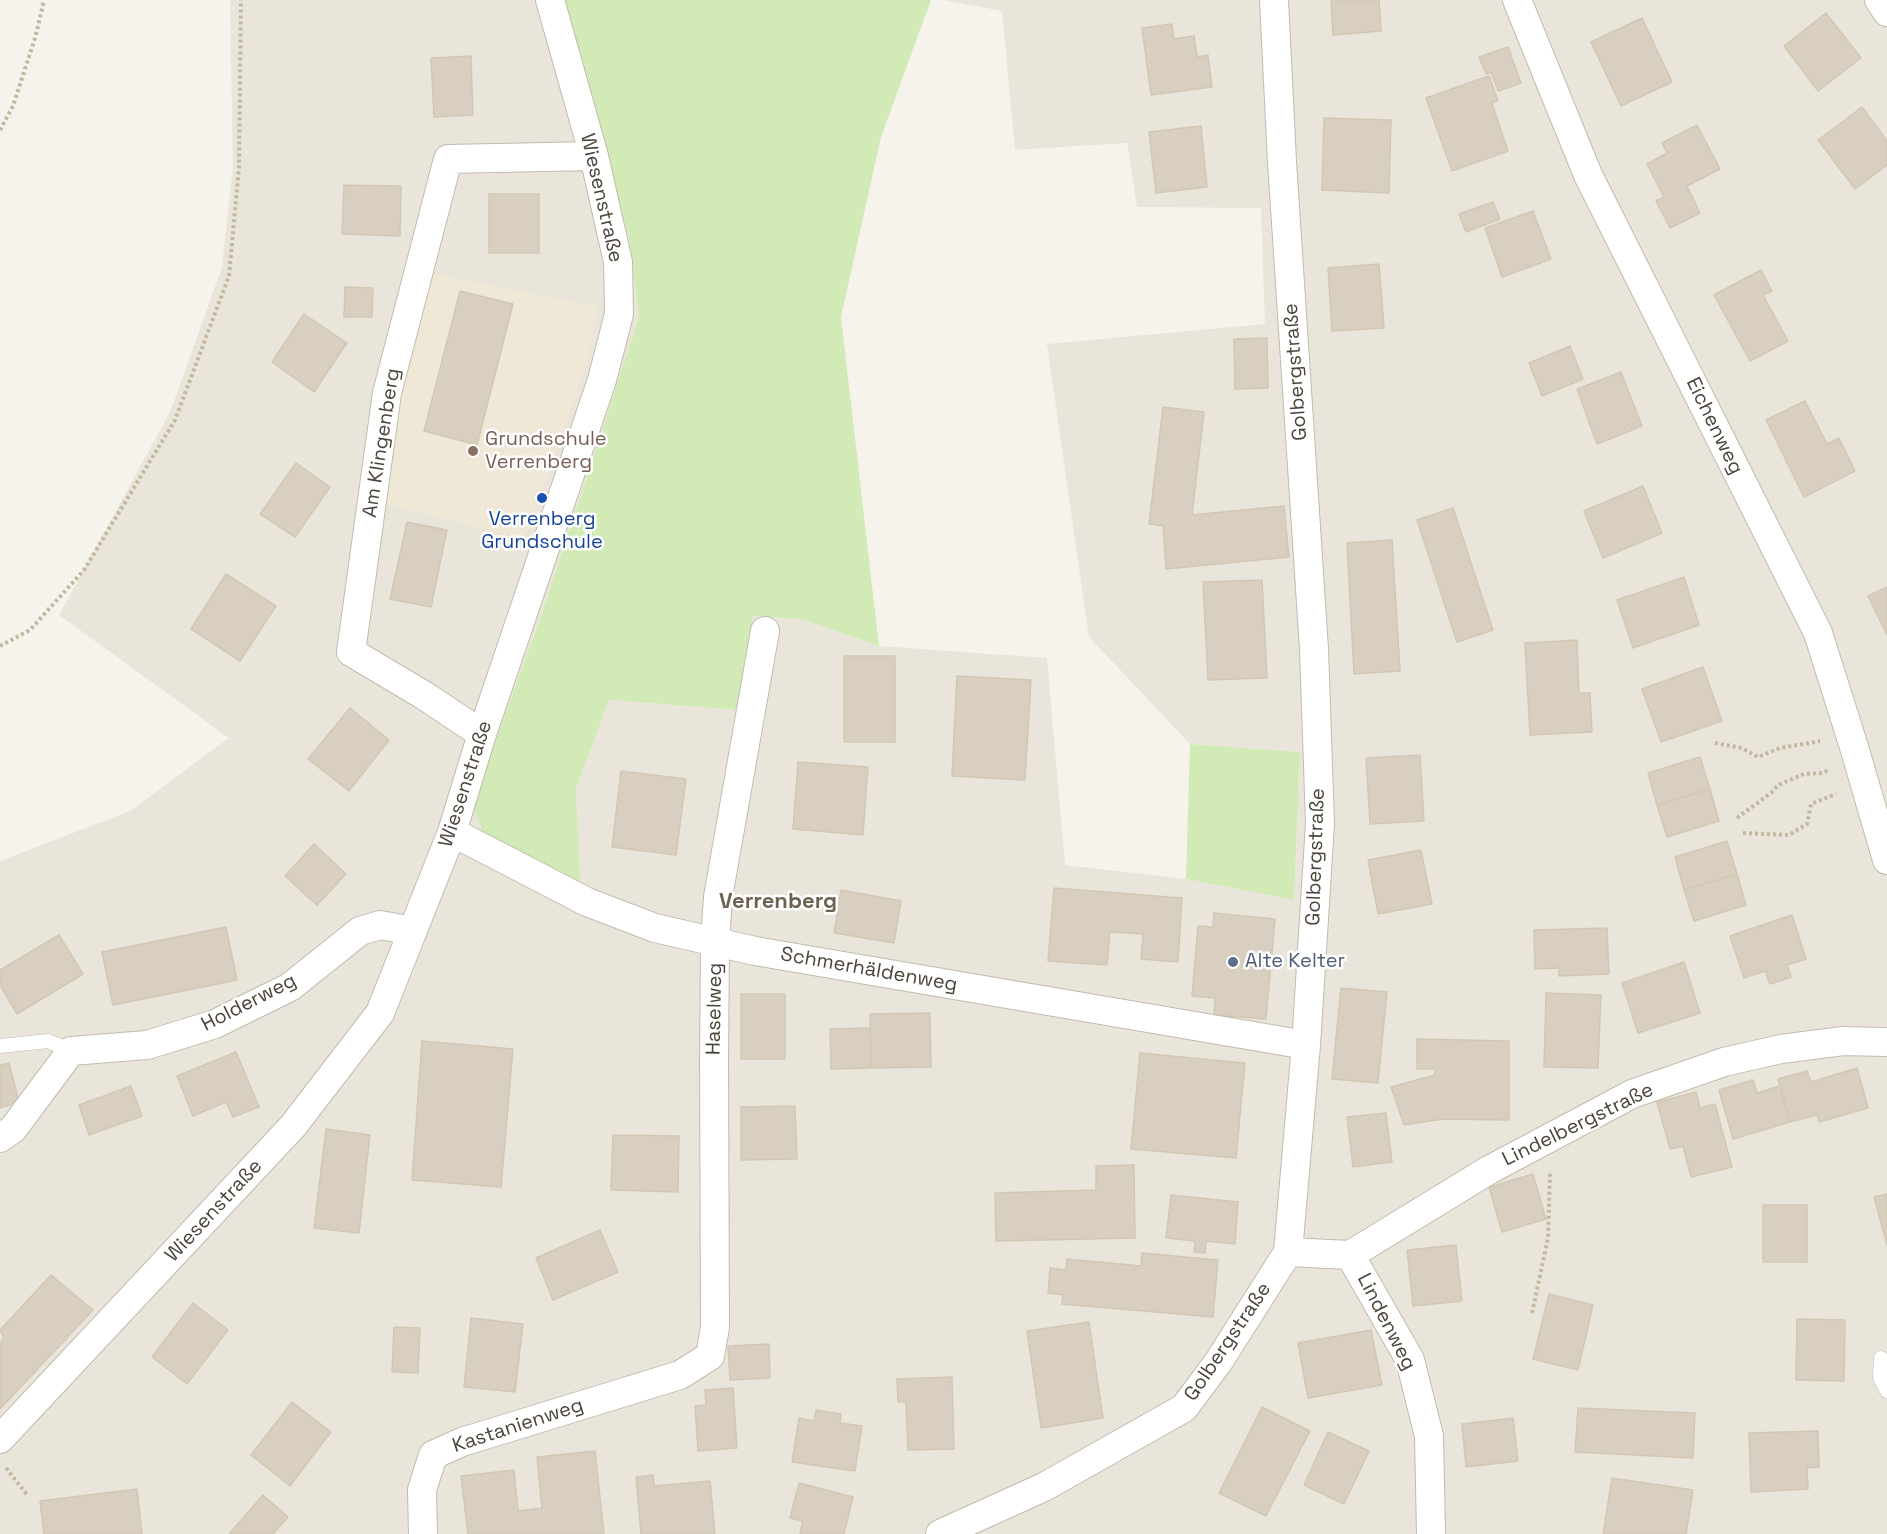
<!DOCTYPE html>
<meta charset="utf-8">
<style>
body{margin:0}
canvas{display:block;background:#f6f3ec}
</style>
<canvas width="1887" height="1534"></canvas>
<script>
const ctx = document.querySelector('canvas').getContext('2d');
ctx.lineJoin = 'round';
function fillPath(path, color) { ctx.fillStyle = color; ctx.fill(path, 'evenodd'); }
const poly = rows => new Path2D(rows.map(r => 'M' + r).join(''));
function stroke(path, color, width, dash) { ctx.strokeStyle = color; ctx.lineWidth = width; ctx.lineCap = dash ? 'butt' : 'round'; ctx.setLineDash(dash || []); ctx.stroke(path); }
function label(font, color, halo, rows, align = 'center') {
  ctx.font = font + ' "Space Grotesk",sans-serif'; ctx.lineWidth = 5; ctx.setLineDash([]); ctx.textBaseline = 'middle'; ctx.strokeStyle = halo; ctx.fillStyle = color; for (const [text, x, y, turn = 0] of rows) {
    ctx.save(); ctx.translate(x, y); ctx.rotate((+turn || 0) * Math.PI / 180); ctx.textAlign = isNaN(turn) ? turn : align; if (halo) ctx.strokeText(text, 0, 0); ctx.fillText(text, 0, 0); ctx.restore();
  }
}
const residential = poly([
 [230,0,562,0,629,238,639,317,545,605,472,805,579,883,576,789,609,700,738,710,753,616,802,619,879,646,1047,658,1065,865,1186,879,1294,900,1300,752,1190,744,1089,637,1047,344,1265,324,1261,208,1137,207,1127,143,1015,150,1002,11,944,0,1887,0,1887,1534,0,1534,0,861,130,811,229,738,59,615,171,410,222,267,233,167]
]);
const education = poly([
 [430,273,598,307,586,367,525,539,382,503,397,398]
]);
const green = poly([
 [562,0,931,0,881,137,841,317,879,646,802,619,753,616,738,710,609,700,576,789,580,883,484,834,472,805,545,605,639,317,629,238],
 [1190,744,1300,752,1294,900,1186,879]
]);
const building = poly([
 [1331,0,1379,0,1381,31,1333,35,1331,0],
 [1826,13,1861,58,1818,91,1784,46,1826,13],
 [1642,18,1672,82,1621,106,1591,42,1642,18],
 [1172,24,1174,39,1194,36,1197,57,1208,55,1212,87,1151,95,1142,28,1172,24],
 [1508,47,1521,83,1498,91,1491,72,1486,74,1479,57,1508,47],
 [471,56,473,115,434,117,431,58,471,56],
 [1489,76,1498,101,1492,103,1508,151,1452,171,1426,98,1489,76],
 [1862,107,1887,141,1887,165,1855,189,1818,140,1862,107],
 [1324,118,1391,120,1389,193,1322,190,1324,118],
 [1697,125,1720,169,1687,186,1700,213,1670,228,1656,201,1664,197,1647,164,1667,153,1662,143,1697,125],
 [1201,126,1207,187,1156,193,1149,132,1201,126],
 [344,185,401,186,400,236,342,234,344,185],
 [489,194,539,194,539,253,489,253,489,194],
 [1493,202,1500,219,1466,232,1459,214,1493,202],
 [1533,211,1551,259,1502,277,1485,228,1533,211],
 [1379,264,1384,328,1332,331,1328,268,1379,264],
 [1761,270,1772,291,1763,295,1788,341,1750,361,1714,295,1761,270],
 [345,287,373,288,372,317,344,317,345,287],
 [460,291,513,304,477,445,424,431,460,291],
 [304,314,347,343,314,392,272,362,304,314],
 [1267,338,1268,388,1235,389,1234,339,1267,338],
 [1570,346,1583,379,1542,396,1529,363,1570,346],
 [1621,372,1642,426,1597,444,1577,389,1621,372],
 [1805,401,1827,444,1839,438,1855,471,1804,497,1766,420,1805,401],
 [1163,407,1204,412,1192,515,1284,506,1289,557,1166,569,1163,526,1149,524,1163,407],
 [296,463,330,487,295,537,260,514,296,463],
 [1643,486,1662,533,1603,558,1584,511,1643,486],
 [1453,508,1493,630,1457,642,1417,520,1453,508],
 [407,522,447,530,431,607,390,599,407,522],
 [1392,540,1400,671,1354,674,1347,543,1392,540],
 [226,574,276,606,240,661,191,629,226,574],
 [1684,577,1699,625,1633,648,1617,600,1684,577],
 [1262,580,1267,678,1208,680,1203,582,1262,580],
 [1887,587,1887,635,1868,596,1887,587],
 [1577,640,1579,693,1590,693,1592,732,1530,735,1525,643,1577,640],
 [844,656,895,656,895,742,844,742,844,656],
 [1703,667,1722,721,1661,742,1642,689,1703,667],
 [957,676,1031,680,1025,780,952,776,957,676],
 [350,708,389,740,349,791,308,759,350,708],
 [1420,755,1424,821,1370,824,1366,758,1420,755],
 [1700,757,1710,789,1657,805,1648,773,1700,757],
 [798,762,868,767,863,835,793,829,798,762],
 [621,771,686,779,676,855,612,847,621,771],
 [1710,789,1719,821,1667,837,1657,805,1710,789],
 [1727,841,1737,874,1684,890,1675,857,1727,841],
 [314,844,346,874,317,905,285,876,314,844],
 [1421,850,1432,904,1378,914,1368,860,1421,850],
 [1737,874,1746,905,1694,921,1684,890,1737,874],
 [1054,888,1182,898,1178,962,1141,959,1143,934,1110,932,1107,965,1048,961,1054,888],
 [841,890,901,901,894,943,834,933,841,890],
 [1214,913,1275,919,1266,1019,1214,1015,1215,998,1192,996,1198,926,1213,927,1214,913],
 [1792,915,1806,959,1787,965,1791,977,1770,984,1765,971,1744,978,1730,936,1792,915],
 [226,927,237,980,113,1005,102,952,226,927],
 [1607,928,1609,974,1559,976,1559,968,1535,969,1534,930,1607,928],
 [59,935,83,974,17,1014,0,985,0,970,59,935],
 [1684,962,1700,1013,1638,1033,1622,983,1684,962],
 [1341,988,1387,992,1378,1083,1332,1079,1341,988],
 [1546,993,1601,995,1598,1068,1544,1067,1546,993],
 [741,994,785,994,785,1059,741,1059,741,994],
 [930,1013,931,1067,871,1068,870,1014,930,1013],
 [870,1028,871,1068,831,1069,830,1029,870,1028],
 [1417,1039,1509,1041,1509,1120,1443,1119,1404,1125,1391,1087,1435,1075,1435,1069,1417,1069,1417,1039],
 [422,1041,513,1049,501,1187,412,1180,422,1041],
 [236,1052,259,1107,233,1117,226,1102,193,1116,177,1076,236,1052],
 [1140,1053,1245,1063,1236,1158,1131,1149,1140,1053],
 [9,1063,19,1102,0,1108,0,1065,9,1063],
 [1857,1068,1868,1108,1819,1122,1817,1115,1790,1122,1778,1079,1807,1071,1811,1082,1857,1068],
 [1753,1080,1757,1093,1780,1086,1790,1122,1733,1139,1719,1090,1753,1080],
 [131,1086,142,1116,89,1135,79,1105,131,1086],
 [1696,1092,1700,1108,1715,1104,1732,1167,1691,1177,1683,1146,1670,1149,1657,1102,1696,1092],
 [795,1106,797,1159,741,1160,741,1107,795,1106],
 [1386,1113,1392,1162,1353,1167,1347,1117,1386,1113],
 [326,1129,370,1135,359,1233,314,1228,326,1129],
 [613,1135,679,1136,678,1192,611,1190,613,1135],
 [1134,1165,1135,1238,996,1241,995,1193,1096,1190,1096,1166,1134,1165],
 [1533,1174,1546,1219,1502,1232,1489,1187,1533,1174],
 [1887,1194,1887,1245,1874,1197,1887,1194],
 [1171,1195,1238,1202,1235,1244,1206,1241,1205,1253,1194,1252,1195,1241,1166,1238,1171,1195],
 [1763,1205,1807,1205,1807,1262,1763,1262,1763,1205],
 [600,1230,618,1272,553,1300,536,1258,600,1230],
 [1456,1245,1462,1301,1413,1306,1407,1250,1456,1245],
 [1142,1253,1218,1260,1213,1317,1062,1304,1063,1295,1048,1293,1050,1268,1066,1270,1067,1259,1141,1266,1142,1253],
 [51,1275,93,1310,0,1409,0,1343,4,1338,0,1330,51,1275],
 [1549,1294,1593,1305,1578,1370,1533,1359,1549,1294],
 [193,1303,228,1330,187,1384,152,1357,193,1303],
 [471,1318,523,1324,515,1392,464,1387,471,1318],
 [1797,1319,1845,1320,1844,1381,1796,1380,1797,1319],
 [1089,1322,1103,1418,1041,1428,1027,1331,1089,1322],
 [394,1327,420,1328,418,1373,392,1372,394,1327],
 [1371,1330,1382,1385,1308,1398,1298,1343,1371,1330],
 [769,1344,770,1378,730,1380,728,1346,769,1344],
 [952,1377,954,1449,908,1450,906,1402,898,1402,897,1379,952,1377],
 [733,1388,737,1448,698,1451,695,1406,706,1405,705,1390,733,1388],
 [292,1402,331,1432,290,1486,251,1455,292,1402],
 [1262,1407,1310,1431,1266,1516,1219,1493,1262,1407],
 [1578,1408,1695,1413,1693,1458,1575,1452,1578,1408],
 [816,1410,841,1414,840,1423,862,1426,855,1471,792,1462,799,1418,814,1421,816,1410],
 [1513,1418,1518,1461,1466,1467,1462,1424,1513,1418],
 [1818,1431,1819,1467,1807,1468,1808,1489,1751,1492,1749,1433,1818,1431],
 [1328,1432,1369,1451,1344,1504,1304,1485,1328,1432],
 [595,1451,604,1534,468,1534,461,1476,514,1470,518,1511,542,1508,537,1457,595,1451],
 [653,1475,654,1486,710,1481,715,1534,641,1534,636,1477,653,1475],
 [1612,1478,1693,1490,1686,1534,1603,1534,1612,1478],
 [799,1483,853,1497,844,1534,800,1534,803,1521,790,1518,799,1483],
 [137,1489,142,1534,44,1534,40,1501,137,1489],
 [263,1495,288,1517,273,1534,229,1534,263,1495]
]);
const path = poly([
 [0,130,13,106,36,35,44,0],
 [0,646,30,630,84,570,175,420,229,276,239,167,241,0],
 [1715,743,1742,748,1758,757,1780,748,1820,741],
 [1737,818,1771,793,1778,785,1804,774,1823,773,1830,769],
 [1743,833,1789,835,1807,824,1811,804,1836,794],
 [1532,1313,1548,1238,1550,1172],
 [6,1468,28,1496]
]);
const service = poly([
 [0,1046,48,1041,71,1051],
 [1881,1358,1880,1378,1887,1391]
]);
const minor = poly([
 [1517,0,1588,175,1818,633,1854,747,1887,860],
 [1879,0,1887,12],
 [482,734,425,696,351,652,387,393,448,159,594,156],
 [452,832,587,902,655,928,755,951,1306,1045],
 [0,1138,13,1129,71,1051,147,1045,215,1024,290,987,360,931,380,925,413,931],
 [1288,1252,1350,1255,1489,1170,1632,1094,1724,1062,1781,1049,1843,1041,1887,1042],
 [1350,1255,1410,1360,1429,1436,1431,1534],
 [0,1439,293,1126,380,1013,452,832,482,734,602,380,619,314,618,262,594,156,550,0],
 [423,1534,422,1490,433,1455,462,1442,680,1375,710,1356,715,1327,714,1061,715,942,718,897,765,631],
 [940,1534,1044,1487,1184,1408,1219,1361,1288,1252,1306,1045,1320,824,1314,649,1282,162,1274,0]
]);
const markers = [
 [473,451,6,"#8d6e63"],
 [542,498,6,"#1a4fb4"],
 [1233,962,6,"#5c6f8a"]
];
const streetNames = [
 ["Wiesenstraße",601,198,77],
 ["Golbergstraße",1296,372,-94],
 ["Eichenweg",1714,426,64],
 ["Am Klingenberg",382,443,-81],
 ["Wiesenstraße",466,784,-72],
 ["Golbergstraße",1316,857,-88],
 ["Schmerhäldenweg",869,970,10],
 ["Holderweg",249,1003,-27],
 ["Haselweg",715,1009,-89],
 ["Lindelbergstraße",1578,1125,-26],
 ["Wiesenstraße",214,1211,-47],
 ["Lindenweg",1386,1322,63],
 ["Golbergstraße",1228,1342,-56],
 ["Kastanienweg",518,1426,-18]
];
const educationNames = [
 ["Grundschule",485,440],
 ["Verrenberg",485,463]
];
const transitNames = [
 ["Verrenberg",542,520],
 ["Grundschule",542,543]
];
const serviceNames = [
 ["Alte Kelter",1245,962]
];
const quarterNames = [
 ["Verrenberg",778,902]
];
fillPath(residential, '#eae5da');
fillPath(education, '#efe8d6');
fillPath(green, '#d2eab5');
fillPath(building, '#d8cfc1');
stroke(building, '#d3c7b4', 1.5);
stroke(service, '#c2bbae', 15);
stroke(minor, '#c2bbae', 30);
stroke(path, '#c4b79f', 4, [3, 3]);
stroke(service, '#fff', 14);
stroke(minor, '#fff', 28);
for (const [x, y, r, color] of markers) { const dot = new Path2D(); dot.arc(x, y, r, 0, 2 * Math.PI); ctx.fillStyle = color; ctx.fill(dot); stroke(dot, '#fff', 2); }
label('20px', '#4b4439', '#fff', streetNames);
label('20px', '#785e54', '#fff', educationNames, 'left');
label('20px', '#164399', '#fff', transitNames);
label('20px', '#4e5e75', '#fff', serviceNames, 'left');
label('bold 22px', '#6e6250', '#fff', quarterNames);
</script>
